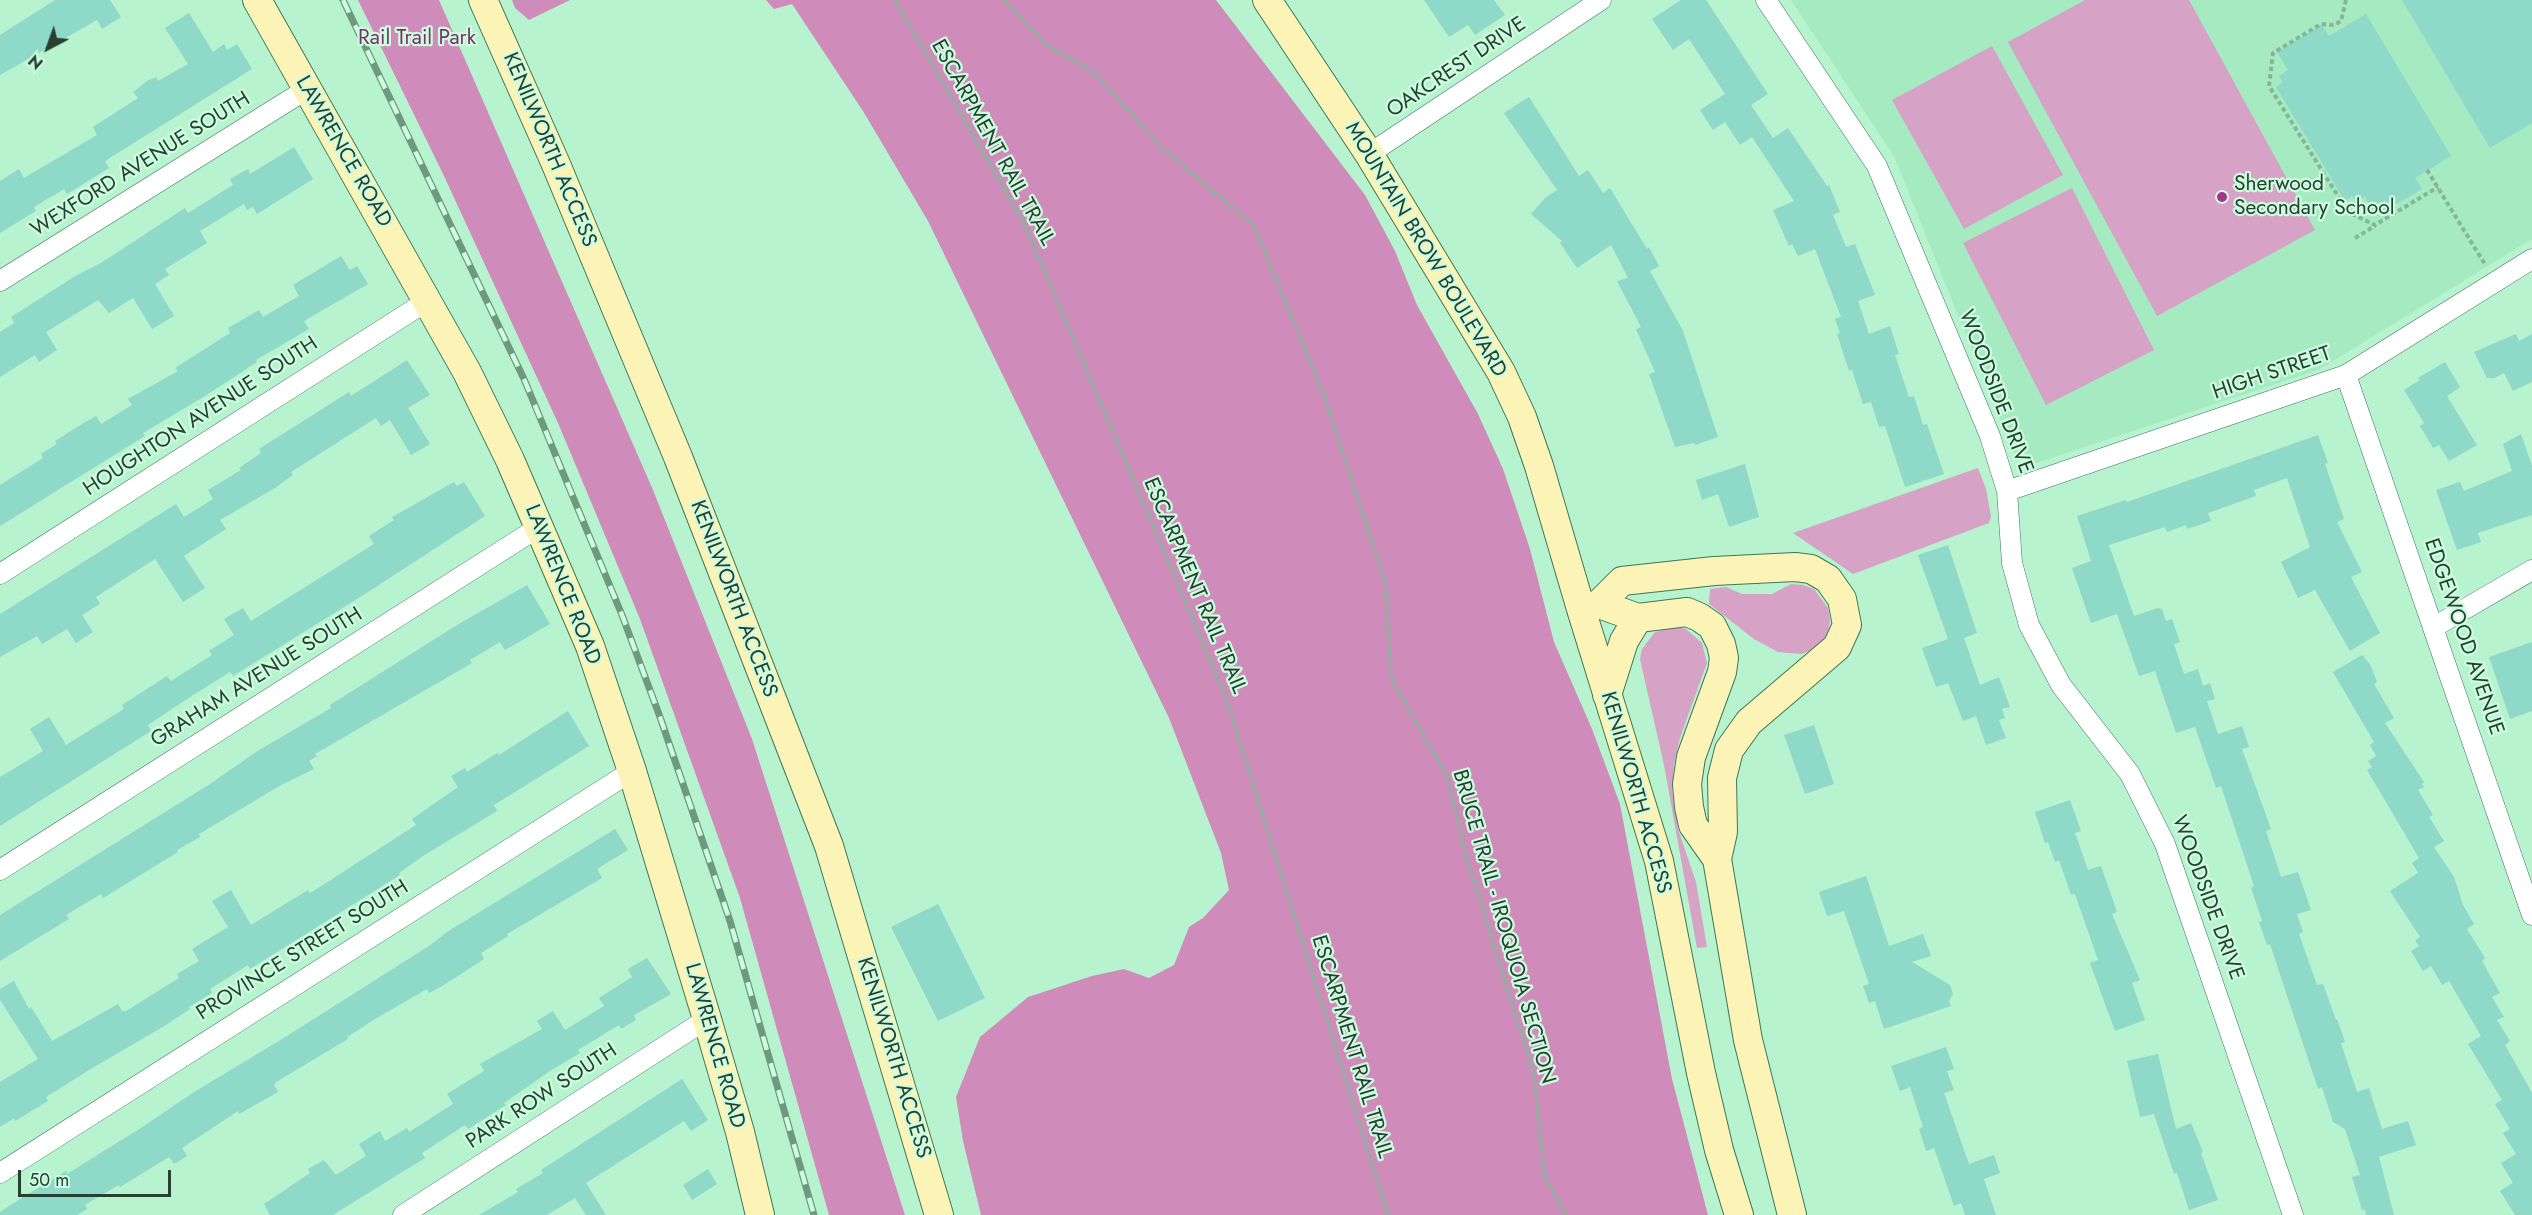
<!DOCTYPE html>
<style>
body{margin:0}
#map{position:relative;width:2532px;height:1215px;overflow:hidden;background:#b6f3ce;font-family:Jost,sans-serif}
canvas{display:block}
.north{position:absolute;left:18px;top:18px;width:60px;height:60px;-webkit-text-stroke:4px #cdfddf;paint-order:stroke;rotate:221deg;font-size:16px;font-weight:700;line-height:24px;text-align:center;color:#274032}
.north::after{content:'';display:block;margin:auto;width:21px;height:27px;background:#274032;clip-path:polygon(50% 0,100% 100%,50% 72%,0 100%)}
.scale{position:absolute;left:18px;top:1170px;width:153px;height:27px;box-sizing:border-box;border:3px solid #274032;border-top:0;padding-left:8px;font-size:18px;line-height:21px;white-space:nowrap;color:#274032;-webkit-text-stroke:4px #cdfddf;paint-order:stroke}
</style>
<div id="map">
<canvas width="2532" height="1215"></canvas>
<div class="north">N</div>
<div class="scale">50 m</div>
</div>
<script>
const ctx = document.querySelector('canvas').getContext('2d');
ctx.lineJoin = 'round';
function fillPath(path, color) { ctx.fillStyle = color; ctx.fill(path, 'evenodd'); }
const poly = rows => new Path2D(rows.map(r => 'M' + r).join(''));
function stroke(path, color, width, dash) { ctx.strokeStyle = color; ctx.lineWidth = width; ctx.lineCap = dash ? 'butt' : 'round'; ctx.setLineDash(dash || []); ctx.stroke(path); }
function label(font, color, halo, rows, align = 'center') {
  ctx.font = font + ' Jost,sans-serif'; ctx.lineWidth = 4.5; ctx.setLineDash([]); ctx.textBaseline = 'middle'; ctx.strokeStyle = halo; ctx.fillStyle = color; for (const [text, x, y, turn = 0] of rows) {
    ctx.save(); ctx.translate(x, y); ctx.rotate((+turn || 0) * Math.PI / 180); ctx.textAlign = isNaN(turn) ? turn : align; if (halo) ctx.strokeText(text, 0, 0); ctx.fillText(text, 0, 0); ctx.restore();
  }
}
const built = poly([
 [1791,0,2532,0,2532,239,2318,370,2036,463,2027,462,2013,452,1894,156]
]);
const green = poly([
 [2085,0,2189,0,2315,230,2157,316,2008,42],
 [1992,46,2063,175,1964,229,1892,100],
 [2072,188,2154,350,2046,405,1963,243],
 [1978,468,1986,489,1991,516,1989,523,1853,574,1793,533],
 [1791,584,1803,585,1814,589,1828,608,1830,620,1828,632,1822,642,1812,650,1801,654,1778,652,1754,639,1709,604,1710,589,1726,587,1742,594,1772,594],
 [1675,627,1686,629,1702,643,1707,663,1680,738,1674,764,1672,791,1678,829,1696,882,1707,947,1697,948,1664,765,1640,659,1642,649,1655,632]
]);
const forest = poly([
 [358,0,439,0,653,490,752,739,905,1215,829,1215,740,898,640,619,558,423,444,176],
 [512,0,570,0,529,20,515,8],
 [766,0,1216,0,1365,195,1395,251,1417,305,1478,414,1503,469,1530,549,1554,642,1592,729,1620,804,1672,1079,1708,1215,981,1215,963,1141,956,1097,980,1037,1028,997,1092,976,1124,969,1149,978,1174,965,1189,927,1203,918,1229,890,1221,853,1169,718,928,221,863,111,792,4,774,9]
]);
const building = poly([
 [55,0,110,0,121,17,102,29,97,20,0,75,0,35],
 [1424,0,1494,0,1505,15,1475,35,1468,25,1449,37],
 [1681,0,1706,0,1768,94,1751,105,1773,138,1788,128,1827,186,1829,185,1840,212,1833,215,1846,247,1855,244,1875,295,1858,301,1869,334,1890,326,1899,354,1895,355,1909,397,1914,396,1923,425,1927,424,1944,474,1905,487,1885,426,1879,427,1871,402,1863,404,1852,370,1849,371,1837,334,1840,333,1835,319,1841,317,1815,249,1798,256,1792,244,1789,246,1773,210,1794,201,1752,137,1740,145,1725,122,1713,130,1700,110,1725,94,1689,39,1673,50,1652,19],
 [2402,0,2532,0,2532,123,2490,148],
 [189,13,213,52,224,44,227,50,237,44,252,69,105,161,109,168,67,194,64,189,34,207,36,211,0,233,0,181,19,169,24,178,97,135,93,127,138,98,133,92,147,81,156,77,158,81,188,64,165,28],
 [2366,14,2451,156,2415,178,2422,189,2376,216,2365,197,2356,202,2352,196,2345,201,2276,87,2283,82,2279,76,2288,70,2277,52,2322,25,2329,36],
 [1529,97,1579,176,1588,170,1603,193,1610,188,1647,249,1649,247,1659,266,1650,271,1683,331,1718,437,1695,445,1694,443,1675,447,1649,374,1655,372,1636,329,1641,327,1617,281,1628,278,1611,245,1577,268,1560,243,1562,241,1531,214,1545,198,1557,190,1504,113],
 [294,147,313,179,257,214,253,207,247,210,244,204,200,231,207,243,165,269,169,275,155,284,174,316,152,329,133,298,109,313,98,300,46,332,57,350,39,362,35,355,0,377,0,332,14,323,11,317,77,275,101,263,185,208,188,213,233,185,230,179,248,169,250,174],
 [341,256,350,270,357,266,368,284,304,321,309,329,256,360,257,362,205,396,143,433,145,436,0,526,0,485,43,458,41,454,57,444,55,441,82,424,96,416,101,424,132,405,128,399,178,371,175,368,230,333,228,328,259,310,263,317,299,296,293,285],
 [2516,334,2519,341,2532,334,2532,382,2513,391,2504,373,2494,378,2487,378,2474,352],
 [407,360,430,395,408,408,430,444,411,455,390,420,381,426,376,418,291,472,293,475,275,488,220,520,226,529,184,556,205,588,183,602,155,559,96,597,100,604,82,615,93,632,76,643,67,629,42,644,37,636,0,657,0,614,176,504,184,517,213,499,208,490,241,470,239,468,261,453,259,449,349,392,351,396],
 [2445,362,2460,387,2447,396,2477,445,2449,461,2439,445,2433,448,2420,426,2424,423,2404,390,2420,380,2418,378],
 [2521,434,2532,466,2532,515,2478,533,2481,542,2457,550,2436,490,2460,482,2464,491,2512,471,2503,444],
 [2318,435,2328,463,2325,464,2344,519,2337,522,2362,572,2351,577,2380,633,2350,651,2315,590,2298,598,2281,562,2310,547,2287,478,2254,490,2256,496,2208,513,2211,521,2187,529,2186,525,2167,532,2165,527,2109,545,2134,616,2158,608,2162,609,2166,621,2172,619,2180,642,2174,644,2184,674,2198,669,2203,686,2210,683,2215,699,2207,701,2218,734,2242,726,2249,747,2242,749,2271,829,2266,831,2281,877,2298,872,2311,910,2297,914,2303,932,2299,934,2317,985,2323,984,2336,1020,2337,1019,2345,1042,2341,1043,2357,1092,2369,1088,2382,1129,2408,1121,2416,1145,2379,1157,2394,1215,2366,1215,2365,1209,2362,1210,2352,1177,2360,1175,2345,1129,2333,1122,2322,1087,2318,1089,2270,944,2267,945,2259,922,2262,921,2251,888,2254,886,2221,786,2216,788,2195,727,2176,733,2155,671,2139,676,2117,614,2091,623,2072,568,2091,561,2077,516,2126,500,2127,502],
 [1745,464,1759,517,1729,527,1718,494,1702,500,1696,480],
 [454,482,457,486,464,482,485,516,365,594,233,676,230,672,187,699,148,725,151,731,0,826,0,777,43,751,30,729,49,717,66,745,124,709,122,705,167,676,171,681,212,655,209,651,234,635,224,619,243,608,251,621,374,544,369,536,394,520,392,517],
 [1948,545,1977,633,1964,638,1980,685,1999,677,2010,707,2002,709,2005,718,1999,720,2006,738,1986,745,1976,716,1963,721,1948,683,1936,687,1922,648,1948,639,1918,555],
 [527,585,550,624,505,650,500,642,470,660,472,663,453,674,315,754,317,756,309,761,314,769,281,785,199,834,200,837,177,850,178,852,103,898,101,894,66,915,69,919,0,961,0,915,210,784,256,752,331,708,330,705,457,625],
 [2532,642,2532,711,2510,719,2489,657],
 [2362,655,2370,664,2377,682,2374,684,2394,718,2385,723,2424,782,2422,784,2424,787,2418,790,2433,815,2429,817,2444,841,2434,847,2454,877,2463,905,2474,924,2467,929,2485,958,2482,961,2500,993,2492,997,2504,1017,2497,1020,2510,1041,2505,1045,2532,1093,2532,1215,2515,1215,2500,1191,2513,1183,2501,1163,2516,1154,2503,1133,2510,1129,2495,1104,2502,1100,2468,1044,2481,1036,2449,981,2442,985,2431,966,2423,971,2411,951,2419,946,2415,940,2420,937,2390,891,2418,873,2412,863,2419,858,2367,770,2372,767,2368,761,2376,756,2370,745,2374,742,2333,672],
 [568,711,589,746,494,805,497,811,423,856,399,873,400,875,250,969,248,965,210,989,212,993,189,1007,190,1009,166,1025,94,1067,46,1097,48,1101,15,1121,14,1118,0,1127,0,1082,38,1059,0,1000,0,989,14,981,29,1009,31,1007,52,1041,118,1004,122,1011,126,1011,179,978,177,974,199,961,192,949,228,927,212,901,231,890,251,925,308,890,310,893,312,892,416,825,412,819,458,787,451,776,465,768,467,772,497,753,499,755],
 [1814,725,1834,784,1805,794,1784,735],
 [2070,800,2081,831,2075,833,2088,870,2101,866,2117,912,2112,914,2140,980,2132,983,2145,1020,2115,1031,2090,963,2098,960,2075,894,2071,895,2059,860,2055,862,2048,842,2045,843,2035,812],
 [615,829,628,850,597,869,602,878,507,934,508,936,481,953,484,959,444,985,429,993,427,989,375,1019,347,1037,348,1039,276,1082,274,1085,278,1092,239,1114,238,1111,182,1148,187,1156,174,1164,169,1157,120,1187,119,1185,115,1187,85,1205,87,1209,77,1215,0,1215,0,1212,23,1197,66,1171,67,1174,144,1126,191,1094,287,1036,429,946,447,932],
 [1866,876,1889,946,1923,934,1931,956,1912,962,1950,985,1953,994,1949,1001,1951,1006,1884,1029,1875,1001,1869,1003,1863,986,1869,984,1844,911,1827,916,1819,892],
 [938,904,985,998,938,1021,891,927],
 [647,958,671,994,634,1015,636,1020,621,1029,619,1025,578,1050,580,1053,550,1071,504,1103,506,1105,468,1129,465,1125,422,1153,425,1158,333,1215,270,1215,264,1204,310,1173,308,1169,324,1160,336,1175,366,1156,359,1144,380,1131,385,1141,407,1128,409,1132,453,1104,447,1094,484,1071,480,1064,542,1029,537,1021,553,1011,565,1030,604,1006,599,998,632,977,628,969],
 [1946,1047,1954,1069,1947,1071,1954,1090,1944,1093,1969,1164,1994,1155,2000,1173,1984,1179,1996,1215,1965,1215,1961,1203,1954,1206,1934,1148,1926,1151,1919,1129,1923,1127,1910,1087,1900,1091,1891,1066],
 [2158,1054,2176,1129,2191,1123,2203,1152,2201,1153,2218,1200,2189,1210,2177,1173,2174,1174,2154,1114,2140,1117,2127,1061],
 [682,1079,708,1120,691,1131,684,1121,586,1183,606,1215,586,1215,575,1198,547,1215,479,1215,518,1192,516,1189,543,1173,541,1170],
 [708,1169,717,1184,692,1200,683,1185]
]);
const path = poly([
 [895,0,1024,223,1225,695,1388,1215],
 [1004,0,1046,45,1094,72,1162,148,1254,226,1325,398,1386,586,1391,678,1448,778,1465,852,1534,1075,1544,1175,1566,1215],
 [2346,0,2341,21,2334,25,2321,24,2273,53,2269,86,2348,212,2375,225,2438,187],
 [2427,170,2486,266],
 [2355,238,2375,226]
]);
const street = poly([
 [1766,0,1877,166,1990,436,2007,491,2012,563,2029,625,2061,685,2130,774,2165,844,2293,1215],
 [1369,154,1601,0],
 [0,281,307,89],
 [2346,375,2532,915],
 [2007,491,2346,375,2532,259],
 [0,574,427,301],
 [2434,627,2532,570],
 [0,870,539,527],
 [0,1173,632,771],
 [403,1215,707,1019]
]);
const secondary = poly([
 [257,0,467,372,510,460,590,646,632,771,707,1019,740,1132,760,1215],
 [483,0,555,162,678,457,829,846,939,1215],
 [1267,0,1369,154,1501,372,1522,417,1539,466,1581,609,1659,861,1701,1073,1719,1150,1739,1215],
 [1599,604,1638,618,1687,612,1699,617,1712,626,1721,644,1724,658,1722,672,1691,757,1687,784,1689,807,1693,825,1717,859],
 [1581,609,1599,604,1622,581,1714,571,1795,567,1811,569,1828,579,1842,599,1847,625,1837,647,1749,722,1729,750,1722,778,1723,832,1717,859,1748,1040,1792,1215],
 [1607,695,1624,641,1638,618]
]);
const rail = poly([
 [343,0,524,379,622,615,660,717,730,921,814,1215]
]);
const markers = [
 [2222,197,6,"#a7338d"]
];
const parkNames = [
 ["Rail Trail Park",417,39]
];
const streetNames = [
 ["OAKCREST DRIVE",1457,68,-34],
 ["ESCARPMENT RAIL TRAIL",992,143,61],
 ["KENILWORTH ACCESS",549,150,67],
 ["LAWRENCE ROAD",343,152,60],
 ["WEXFORD AVENUE SOUTH",141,165,-32],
 ["MOUNTAIN BROW BOULEVARD",1425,250,59],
 ["HIGH STREET",2272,374,-19],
 ["WOODSIDE DRIVE",1995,392,69],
 ["HOUGHTON AVENUE SOUTH",201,417,-33],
 ["LAWRENCE ROAD",562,585,68],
 ["ESCARPMENT RAIL TRAIL",1194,586,67],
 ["KENILWORTH ACCESS",733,599,69],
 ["EDGEWOOD AVENUE",2463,637,71],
 ["GRAHAM AVENUE SOUTH",257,678,-32],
 ["KENILWORTH ACCESS",1635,793,74],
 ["WOODSIDE DRIVE",2207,898,70],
 ["BRUCE TRAIL - IROQUOIA SECTION",1503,927,74],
 ["PROVINCE STREET SOUTH",303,951,-32],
 ["LAWRENCE ROAD",714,1046,74],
 ["ESCARPMENT RAIL TRAIL",1351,1047,73],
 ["KENILWORTH ACCESS",893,1058,73],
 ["PARK ROW SOUTH",542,1097,-33]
];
const poiNames = [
 ["Sherwood",2234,185],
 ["Secondary School",2234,209]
];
fillPath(built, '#a5eac1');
fillPath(green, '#d6a2c6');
fillPath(forest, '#cf8cbb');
fillPath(building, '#8ed9c8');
stroke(street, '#3e7758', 21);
stroke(secondary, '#3e7758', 30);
stroke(path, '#86b699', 4, [4.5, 3]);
stroke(street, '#fff', 20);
stroke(secondary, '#fcf3b6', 28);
stroke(rail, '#6e997f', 7);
stroke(rail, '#cdfddf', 4.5, [14]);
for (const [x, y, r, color] of markers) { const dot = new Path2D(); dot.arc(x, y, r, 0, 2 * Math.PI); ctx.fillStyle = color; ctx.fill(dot); stroke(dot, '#cdfddf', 2); }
label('21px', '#7d2e6a', '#cdfddf', parkNames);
label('21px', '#274032', '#cdfddf', streetNames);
label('21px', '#274032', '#cdfddf', poiNames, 'left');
</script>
